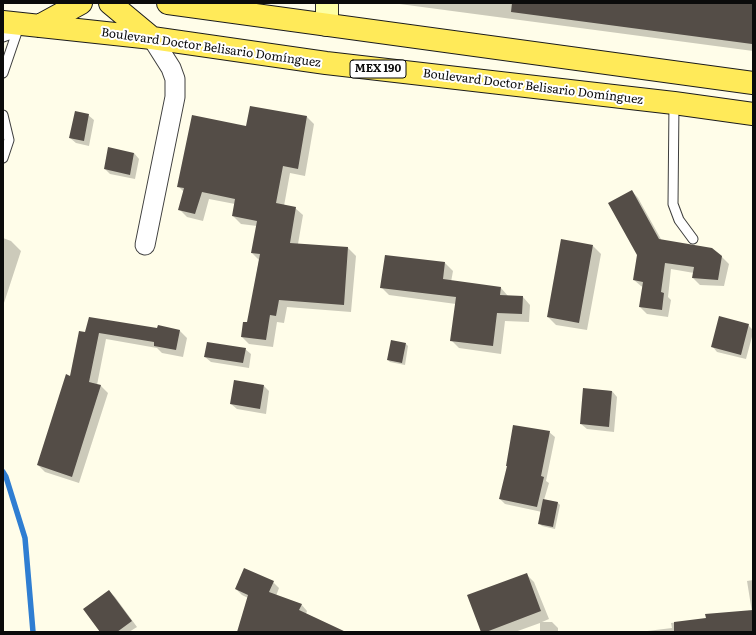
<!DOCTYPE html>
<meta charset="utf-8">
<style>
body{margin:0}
#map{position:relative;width:756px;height:635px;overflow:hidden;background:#fffde9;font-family:Literata,serif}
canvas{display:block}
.frame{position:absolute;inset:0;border:4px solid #0b0b0b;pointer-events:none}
</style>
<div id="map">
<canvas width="756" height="635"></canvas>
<div class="frame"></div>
</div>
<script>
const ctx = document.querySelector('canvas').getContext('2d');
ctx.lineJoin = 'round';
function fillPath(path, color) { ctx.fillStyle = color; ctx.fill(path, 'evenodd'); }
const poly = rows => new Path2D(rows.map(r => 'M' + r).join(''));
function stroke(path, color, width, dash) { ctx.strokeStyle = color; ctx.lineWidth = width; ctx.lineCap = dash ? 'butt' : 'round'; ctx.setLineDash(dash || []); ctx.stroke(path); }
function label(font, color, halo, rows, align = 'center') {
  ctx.font = font + ' Literata,serif'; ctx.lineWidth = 4; ctx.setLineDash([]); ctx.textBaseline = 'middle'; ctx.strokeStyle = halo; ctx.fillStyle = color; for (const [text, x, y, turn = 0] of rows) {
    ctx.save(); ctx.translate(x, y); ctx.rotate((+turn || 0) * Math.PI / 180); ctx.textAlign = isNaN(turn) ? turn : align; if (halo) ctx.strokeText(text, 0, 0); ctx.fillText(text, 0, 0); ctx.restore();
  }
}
const shadow = poly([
 [392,3,753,3,753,51],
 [88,115,94,120,89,146,76,143,70,138],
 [307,117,314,124,305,176,290,173,284,206,295,208,303,215,298,244,348,248,356,256,351,312,287,307,284,323,277,322,273,347,249,344,242,337,248,323,259,260,252,253,257,226,241,224,233,216,235,204,209,199,203,221,187,217,179,209,184,192,179,187,247,127],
 [134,153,139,159,135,179,110,174,105,169],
 [632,191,638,198,662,241,722,257,729,264,724,286,700,285,693,278,694,273,671,269,668,297,671,300,668,317,647,314,640,307,643,287,641,286,634,280,638,255],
 [3,238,11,241,21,251,3,306],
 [593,246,601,254,587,330,556,325,548,317],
 [445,263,453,271,451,282,501,288,508,296,523,297,530,305,529,322,505,321,501,354,459,348,451,340,456,304,389,295,381,287],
 [748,325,753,330,753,333,746,359,717,352,712,346],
 [180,331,187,338,183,357,162,353,157,348,106,339,97,385,101,386,108,393,79,483,45,472,38,465,71,377,80,333],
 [406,344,408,346,405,365,390,362,388,360],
 [245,349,251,354,249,368,211,362,205,357],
 [264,386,269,391,266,414,237,409,231,404],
 [584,389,612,391,617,397,614,432,587,429,581,424],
 [549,432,555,437,546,481,549,483,544,500,558,503,560,505,555,529,542,526,539,523,542,512,505,504,500,499],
 [526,574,534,582,549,619,542,622,552,622,558,628,558,632,540,632,540,623,515,632,482,632],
 [753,580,753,632,639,632,672,628,671,623,707,619,752,612,747,581],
 [273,582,279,588,276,596,301,604,307,611,306,614,330,632,240,632,248,598,242,595,236,589],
 [109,591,115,597,137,627,129,632,101,632]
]);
const stream = poly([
 [3,472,6,477,25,538,33,632]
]);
const building = poly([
 [512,3,753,3,752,44,511,12],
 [250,106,307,116,298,169,283,166,276,203,296,207,290,243,348,247,344,305,279,300,276,316,270,315,266,340,241,337,243,322,247,322,260,254,251,253,257,221,232,216,235,199,202,192,195,214,178,210,184,188,177,187,192,115,246,126],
 [75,111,89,114,84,141,69,138],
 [108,147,134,153,130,175,104,169],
 [632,190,659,239,712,248,722,256,718,280,692,278,694,267,665,263,661,292,664,293,662,310,639,307,643,282,633,280,637,255,608,203],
 [561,239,593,245,579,323,547,317],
 [385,255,445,262,443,279,501,287,500,295,523,296,522,314,497,313,493,346,450,341,456,297,380,288],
 [719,316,749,324,741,355,711,347],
 [89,317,157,328,158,325,180,330,176,350,154,346,154,342,99,333,89,382,101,385,72,477,37,465,66,374,70,376,79,331,85,332],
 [391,340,406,343,402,363,387,360],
 [207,342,246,348,243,363,204,357],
 [234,380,264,385,260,409,230,404],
 [583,388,612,391,609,427,580,424],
 [513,425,550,431,541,476,544,477,537,507,499,499,507,466,506,466],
 [543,499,558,502,553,527,538,524],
 [244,568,274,581,269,592,302,604,299,610,346,632,237,632,248,595,235,589],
 [527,573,541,611,486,632,481,632,467,595],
 [109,590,132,621,117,632,100,632,83,609],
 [753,610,753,632,674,632,674,622,706,618,705,614]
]);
const service = poly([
 [3,37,17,32],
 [3,73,17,32,10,27],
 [674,103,673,204,679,220,693,239],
 [3,115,9,140,3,158]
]);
const minor = poly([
 [145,245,175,97,175,79,171,68,152,38]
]);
const secondary = poly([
 [327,25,327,3]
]);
const primary = poly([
 [110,3,152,38],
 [168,3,753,83],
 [3,22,152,38,326,63,674,103,753,114],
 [39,26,81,3]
]);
const shields = [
 [378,69,56]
];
const shieldNames = [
 ["MEX 190",378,69]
];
const streetNames = [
 ["Boulevard Doctor Belisario Domínguez",211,48,8],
 ["Boulevard Doctor Belisario Domínguez",533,87,7]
];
fillPath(shadow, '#0003');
stroke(stream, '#2f7ed2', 5.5);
fillPath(building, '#544d47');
stroke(service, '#3e3e3e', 11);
stroke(minor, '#3e3e3e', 21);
stroke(secondary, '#2d2d2d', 24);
stroke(primary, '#1c1c1c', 24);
stroke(service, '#fff', 9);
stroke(minor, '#fff', 19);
stroke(secondary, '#feffa4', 22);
stroke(primary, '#ffea59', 22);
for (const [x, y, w] of shields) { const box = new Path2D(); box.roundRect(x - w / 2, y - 9, w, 18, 3); ctx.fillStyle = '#fff'; ctx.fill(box); stroke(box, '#0b0b0b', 1); }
label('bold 11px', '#0b0b0b', null, shieldNames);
label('12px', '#0b0b0b', '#fff', streetNames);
</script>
